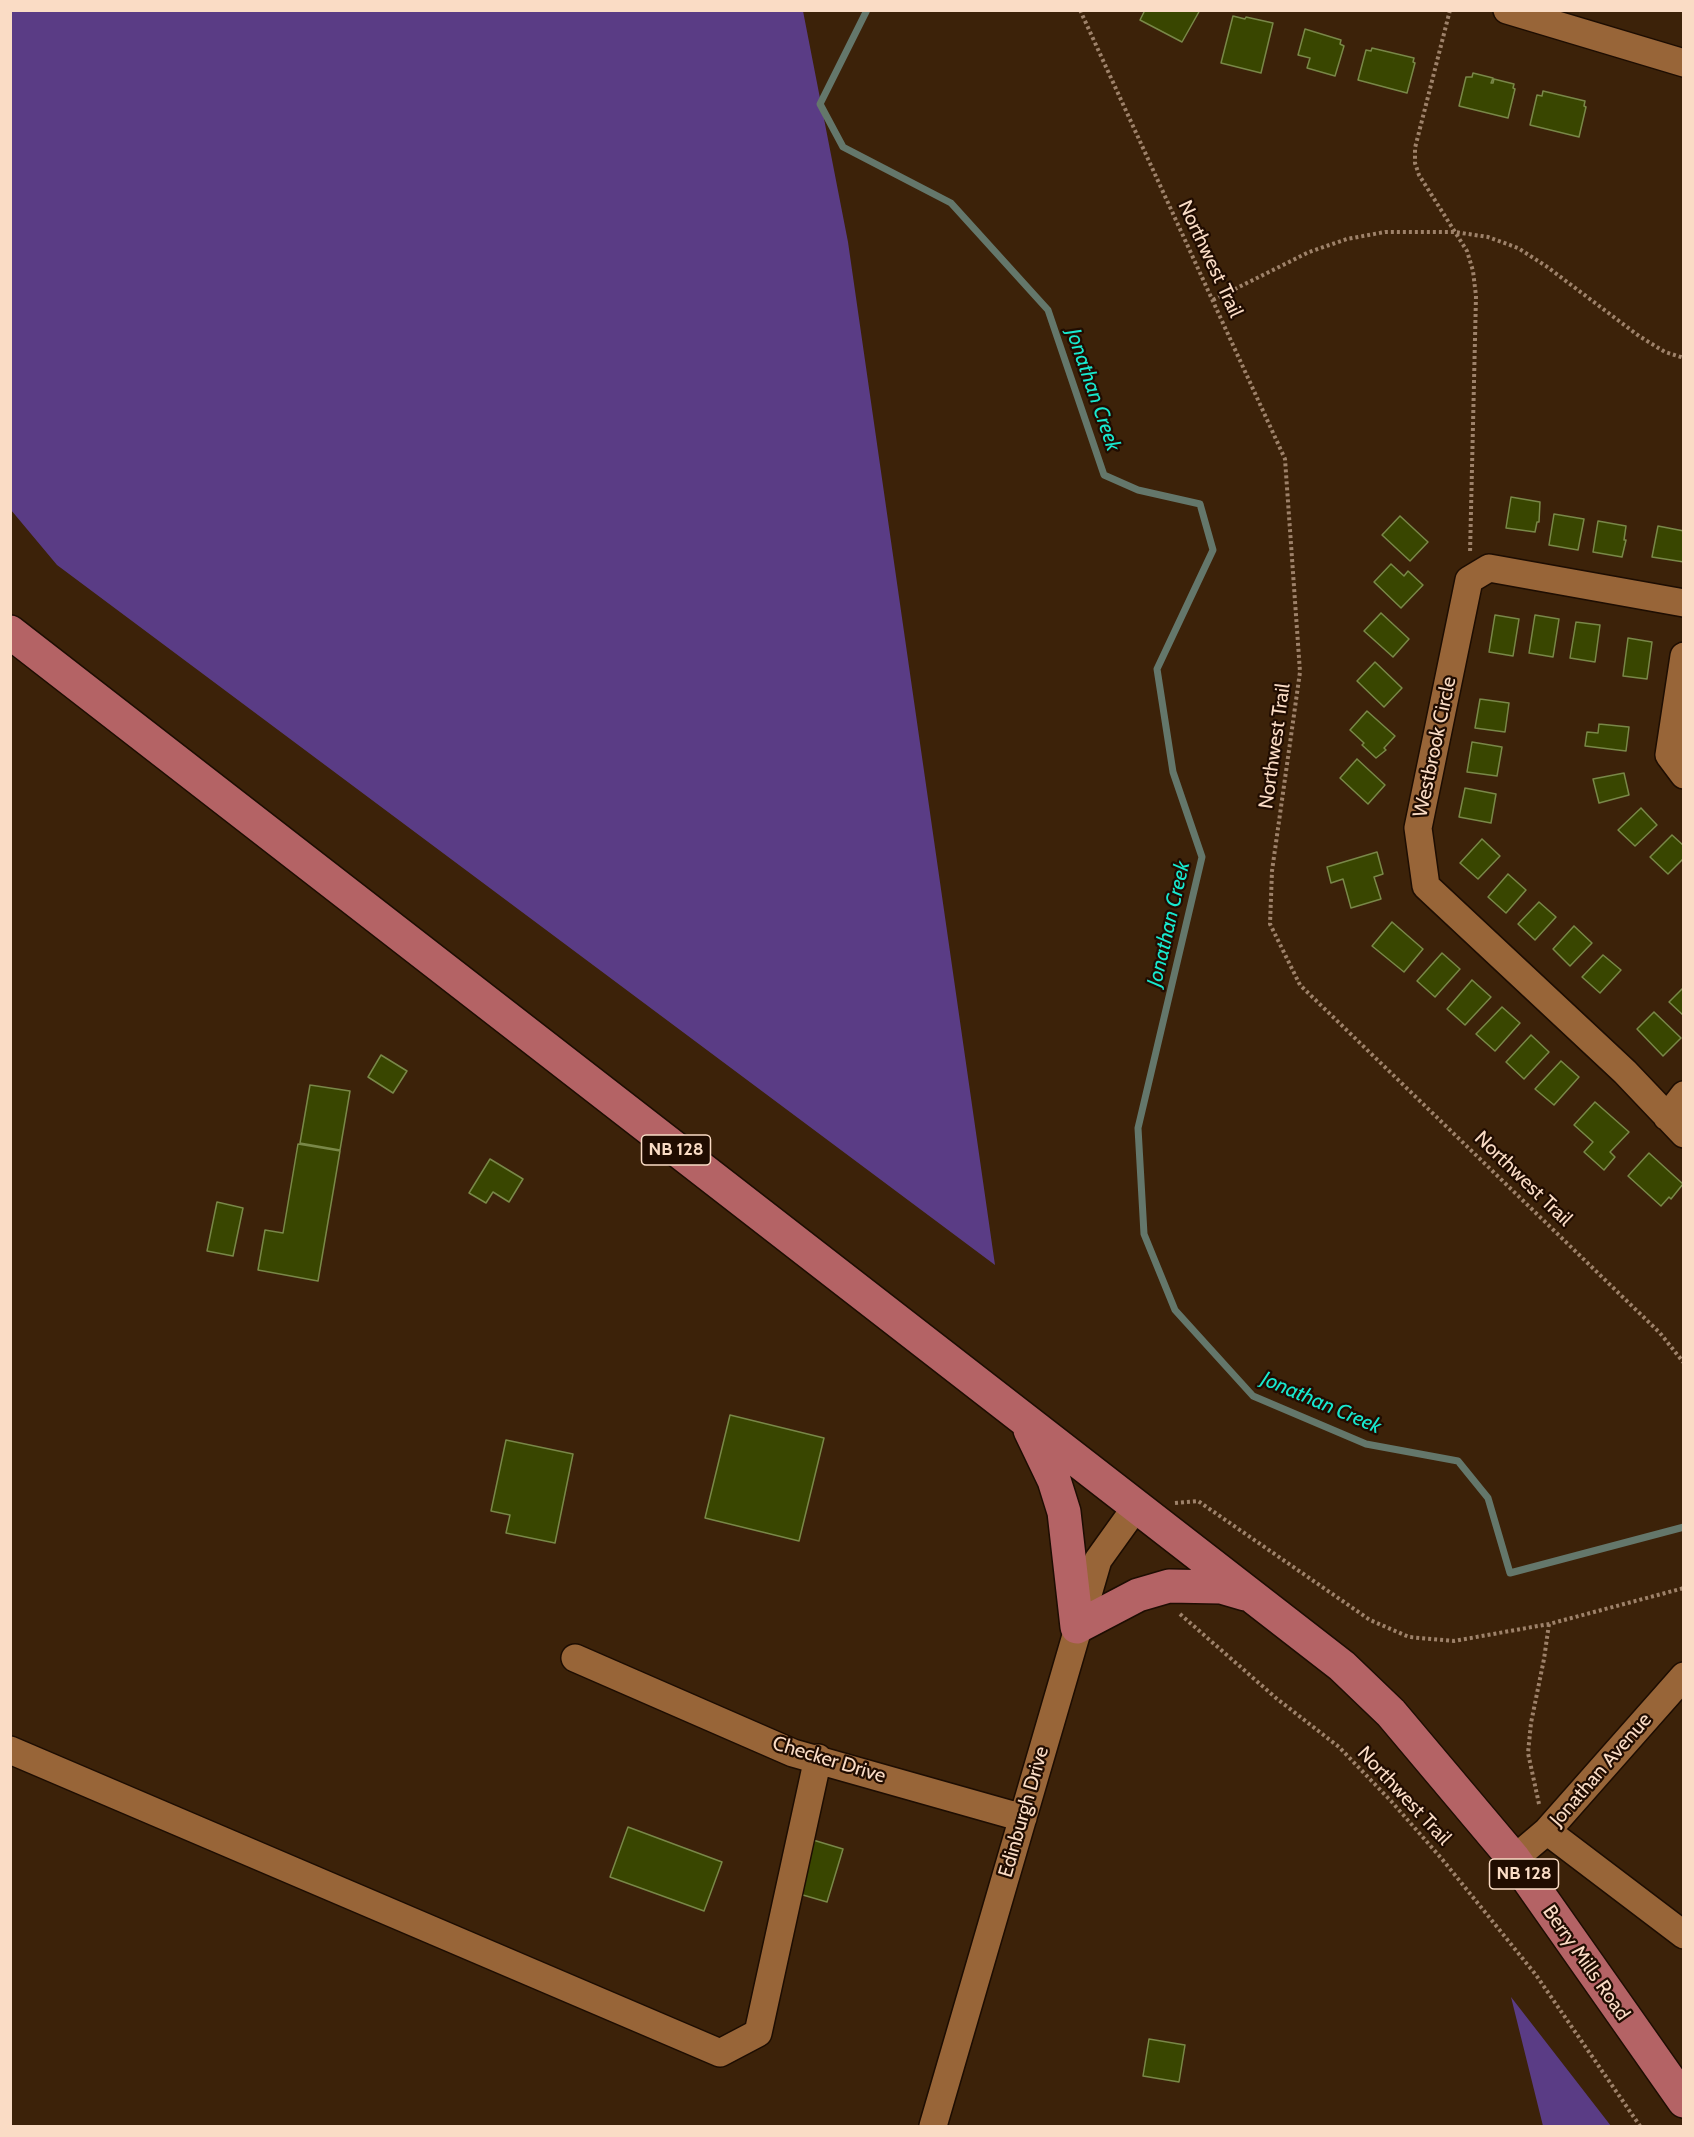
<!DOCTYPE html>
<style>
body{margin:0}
#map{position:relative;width:1694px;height:2137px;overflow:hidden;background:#3c2209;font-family:Cabin,sans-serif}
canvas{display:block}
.frame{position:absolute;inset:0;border:12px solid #fadcc5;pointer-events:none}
</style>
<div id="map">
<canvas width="1694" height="2137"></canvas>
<div class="frame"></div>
</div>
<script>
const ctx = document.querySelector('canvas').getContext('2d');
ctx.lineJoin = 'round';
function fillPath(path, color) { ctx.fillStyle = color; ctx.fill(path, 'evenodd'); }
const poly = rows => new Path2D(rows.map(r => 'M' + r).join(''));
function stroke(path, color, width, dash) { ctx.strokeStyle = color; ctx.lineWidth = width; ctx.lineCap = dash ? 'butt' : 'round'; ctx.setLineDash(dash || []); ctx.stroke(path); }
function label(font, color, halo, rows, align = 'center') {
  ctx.font = font + ' Cabin,sans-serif'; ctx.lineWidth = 4.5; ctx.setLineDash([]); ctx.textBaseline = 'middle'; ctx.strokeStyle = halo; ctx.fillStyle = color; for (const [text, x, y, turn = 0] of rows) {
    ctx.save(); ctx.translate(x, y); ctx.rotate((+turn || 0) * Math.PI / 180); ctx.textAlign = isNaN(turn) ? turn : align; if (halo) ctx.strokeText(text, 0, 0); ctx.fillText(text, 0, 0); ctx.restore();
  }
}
const forest = poly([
 [10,11,803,11,848,242,995,1265,57,565,11,510],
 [1511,1997,1611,2126,1543,2126]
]);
const stream = poly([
 [867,10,820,104,843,147,951,203,1048,310,1104,475,1138,490,1200,504,1213,550,1157,669,1173,772,1202,857,1138,1128,1144,1234,1175,1310,1253,1396,1366,1444,1458,1461,1488,1498,1510,1573,1684,1527]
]);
const building = poly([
 [1145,10,1200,10,1182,42,1140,20,1145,10],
 [1233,16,1245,19,1246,17,1273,23,1261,73,1221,63,1233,16],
 [1305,29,1341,40,1340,44,1344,46,1335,76,1307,68,1310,58,1298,55,1305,29],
 [1372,48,1414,58,1413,62,1415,63,1407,93,1358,80,1366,50,1371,51,1372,48],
 [1473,73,1493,78,1491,83,1493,83,1494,79,1514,84,1513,88,1515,89,1508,118,1459,106,1466,77,1472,77,1473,73],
 [1543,91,1585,101,1584,106,1586,107,1579,137,1530,125,1537,95,1542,96,1543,91],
 [1511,497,1540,502,1539,522,1537,522,1535,532,1506,528,1511,497],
 [1554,514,1584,519,1578,550,1549,545,1554,514],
 [1400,516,1428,542,1410,561,1382,535,1400,516],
 [1598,521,1626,526,1624,540,1626,540,1622,557,1593,552,1598,521],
 [1658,526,1684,531,1684,562,1652,557,1658,526],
 [1391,564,1404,576,1408,571,1423,585,1401,608,1374,582,1391,564],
 [1381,613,1409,639,1393,657,1364,631,1381,613],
 [1495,615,1519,619,1513,656,1489,652,1495,615],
 [1535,615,1559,619,1553,657,1529,653,1535,615],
 [1576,622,1600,625,1595,662,1570,658,1576,622],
 [1628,638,1652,642,1647,679,1623,676,1628,638],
 [1375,662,1402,688,1384,707,1357,681,1375,662],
 [1480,699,1509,703,1505,732,1475,728,1480,699],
 [1367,711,1395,736,1384,748,1386,750,1376,758,1362,745,1364,743,1350,730,1367,711],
 [1599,724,1629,727,1626,751,1585,746,1587,732,1598,733,1599,724],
 [1472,742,1502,747,1497,776,1467,772,1472,742],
 [1357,759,1385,785,1368,804,1340,778,1357,759],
 [1624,773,1629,795,1599,803,1593,779,1624,773],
 [1465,788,1496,794,1491,823,1459,817,1465,788],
 [1641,808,1657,825,1635,846,1618,830,1641,808],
 [1672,835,1684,846,1684,858,1668,874,1650,857,1672,835],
 [1482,839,1500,856,1478,879,1460,863,1482,839],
 [1377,852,1383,874,1374,877,1381,899,1351,908,1343,879,1331,883,1327,867,1377,852],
 [1508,874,1526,890,1506,913,1488,897,1508,874],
 [1539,902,1556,917,1535,940,1518,924,1539,902],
 [1392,922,1423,949,1404,972,1372,946,1392,922],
 [1574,926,1592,943,1570,966,1553,949,1574,926],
 [1442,953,1460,969,1435,997,1417,981,1442,953],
 [1603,955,1621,970,1600,993,1582,977,1603,955],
 [1472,980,1491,997,1465,1025,1447,1009,1472,980],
 [1684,987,1684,1016,1669,1002,1684,987],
 [1502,1007,1520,1023,1495,1051,1476,1034,1502,1007],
 [1654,1012,1681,1038,1663,1056,1637,1029,1654,1012],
 [1531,1035,1549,1052,1524,1079,1506,1062,1531,1035],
 [381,1055,407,1071,393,1093,368,1077,381,1055],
 [1561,1061,1579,1077,1554,1105,1535,1089,1561,1061],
 [310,1085,350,1091,340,1150,300,1143,310,1085],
 [1595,1102,1629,1132,1610,1152,1615,1157,1604,1170,1584,1152,1593,1142,1574,1125,1595,1102],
 [298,1144,340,1151,318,1281,258,1270,265,1230,283,1233,298,1144],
 [1649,1153,1683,1184,1671,1199,1669,1197,1661,1206,1628,1176,1649,1153],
 [490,1159,523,1179,509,1202,493,1192,486,1203,469,1193,490,1159],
 [217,1202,243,1208,233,1256,207,1251,217,1202],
 [730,1415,824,1438,799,1541,705,1518,730,1415],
 [506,1440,573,1454,555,1543,506,1533,510,1515,491,1511,506,1440],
 [628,1827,722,1862,704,1911,610,1877,628,1827],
 [813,1840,843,1849,827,1902,796,1893,813,1840],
 [1149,2039,1185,2045,1179,2082,1143,2076,1149,2039]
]);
const path = poly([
 [1080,10,1285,459,1300,672,1272,871,1270,924,1300,985,1660,1333,1684,1363],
 [1450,10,1415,148,1415,163,1419,175,1467,251,1473,271,1476,296,1470,554],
 [1213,300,1309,252,1347,239,1385,232,1455,232,1488,237,1518,248,1546,266,1639,336,1665,352,1684,358],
 [1175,1503,1198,1501,1370,1620,1409,1637,1454,1641,1549,1624,1684,1588],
 [1180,1614,1276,1698,1339,1747,1391,1801,1442,1859,1536,1975,1640,2126],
 [1539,1804,1528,1753,1531,1723,1544,1659,1549,1624]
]);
const minor = poly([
 [1507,10,1684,63],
 [1684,603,1489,568,1469,580,1418,828,1426,886,1625,1072,1684,1134],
 [1684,656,1669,755,1684,775],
 [1667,1117,1684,1095],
 [575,1658,793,1753,1023,1818],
 [10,1750,720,2053,758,2033,818,1758],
 [1547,1831,1684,1935],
 [1514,1859,1547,1831,1684,1676],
 [933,2126,1098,1560,1136,1507]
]);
const major = poly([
 [10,632,1342,1666,1391,1713,1514,1859,1684,2101],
 [1030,1430,1054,1480,1064,1512,1077,1627,1138,1595,1169,1586,1221,1587,1245,1594]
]);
const shields = [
 [676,1150,69],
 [1524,1874,69]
];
const shieldNames = [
 ["NB 128",676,1150],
 ["NB 128",1524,1874]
];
const streetNames = [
 ["Northwest Trail",1210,259,65],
 ["Northwest Trail",1275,746,-82],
 ["Westbrook Circle",1435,747,-78],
 ["Northwest Trail",1523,1179,44],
 ["Checker Drive",829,1760,17],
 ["Jonathan Avenue",1601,1770,-49],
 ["Northwest Trail",1404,1796,47],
 ["Edinburgh Drive",1024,1812,-74],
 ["Berry Mills Road",1586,1963,55]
];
const waterNames = [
 ["Jonathan Creek",1093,390,71],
 ["Jonathan Creek",1169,924,-77],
 ["Jonathan Creek",1321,1403,23]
];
fillPath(forest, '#5a3c85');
stroke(stream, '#64776b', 7);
fillPath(building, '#394600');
stroke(building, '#798848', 1.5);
stroke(minor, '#1d0d02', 30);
stroke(major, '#1d0d02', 36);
stroke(path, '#9e826a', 4, [3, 3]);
stroke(minor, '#986538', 27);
stroke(major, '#b46365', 33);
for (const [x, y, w] of shields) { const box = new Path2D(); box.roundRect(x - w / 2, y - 15, w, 30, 4.5); ctx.fillStyle = '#200c00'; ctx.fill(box); stroke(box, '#fadcc5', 1.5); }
label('bold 18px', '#fadcc5', null, shieldNames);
label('20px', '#fadcc5', '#200c00', streetNames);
label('italic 21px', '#18e9cf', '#200c00', waterNames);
</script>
